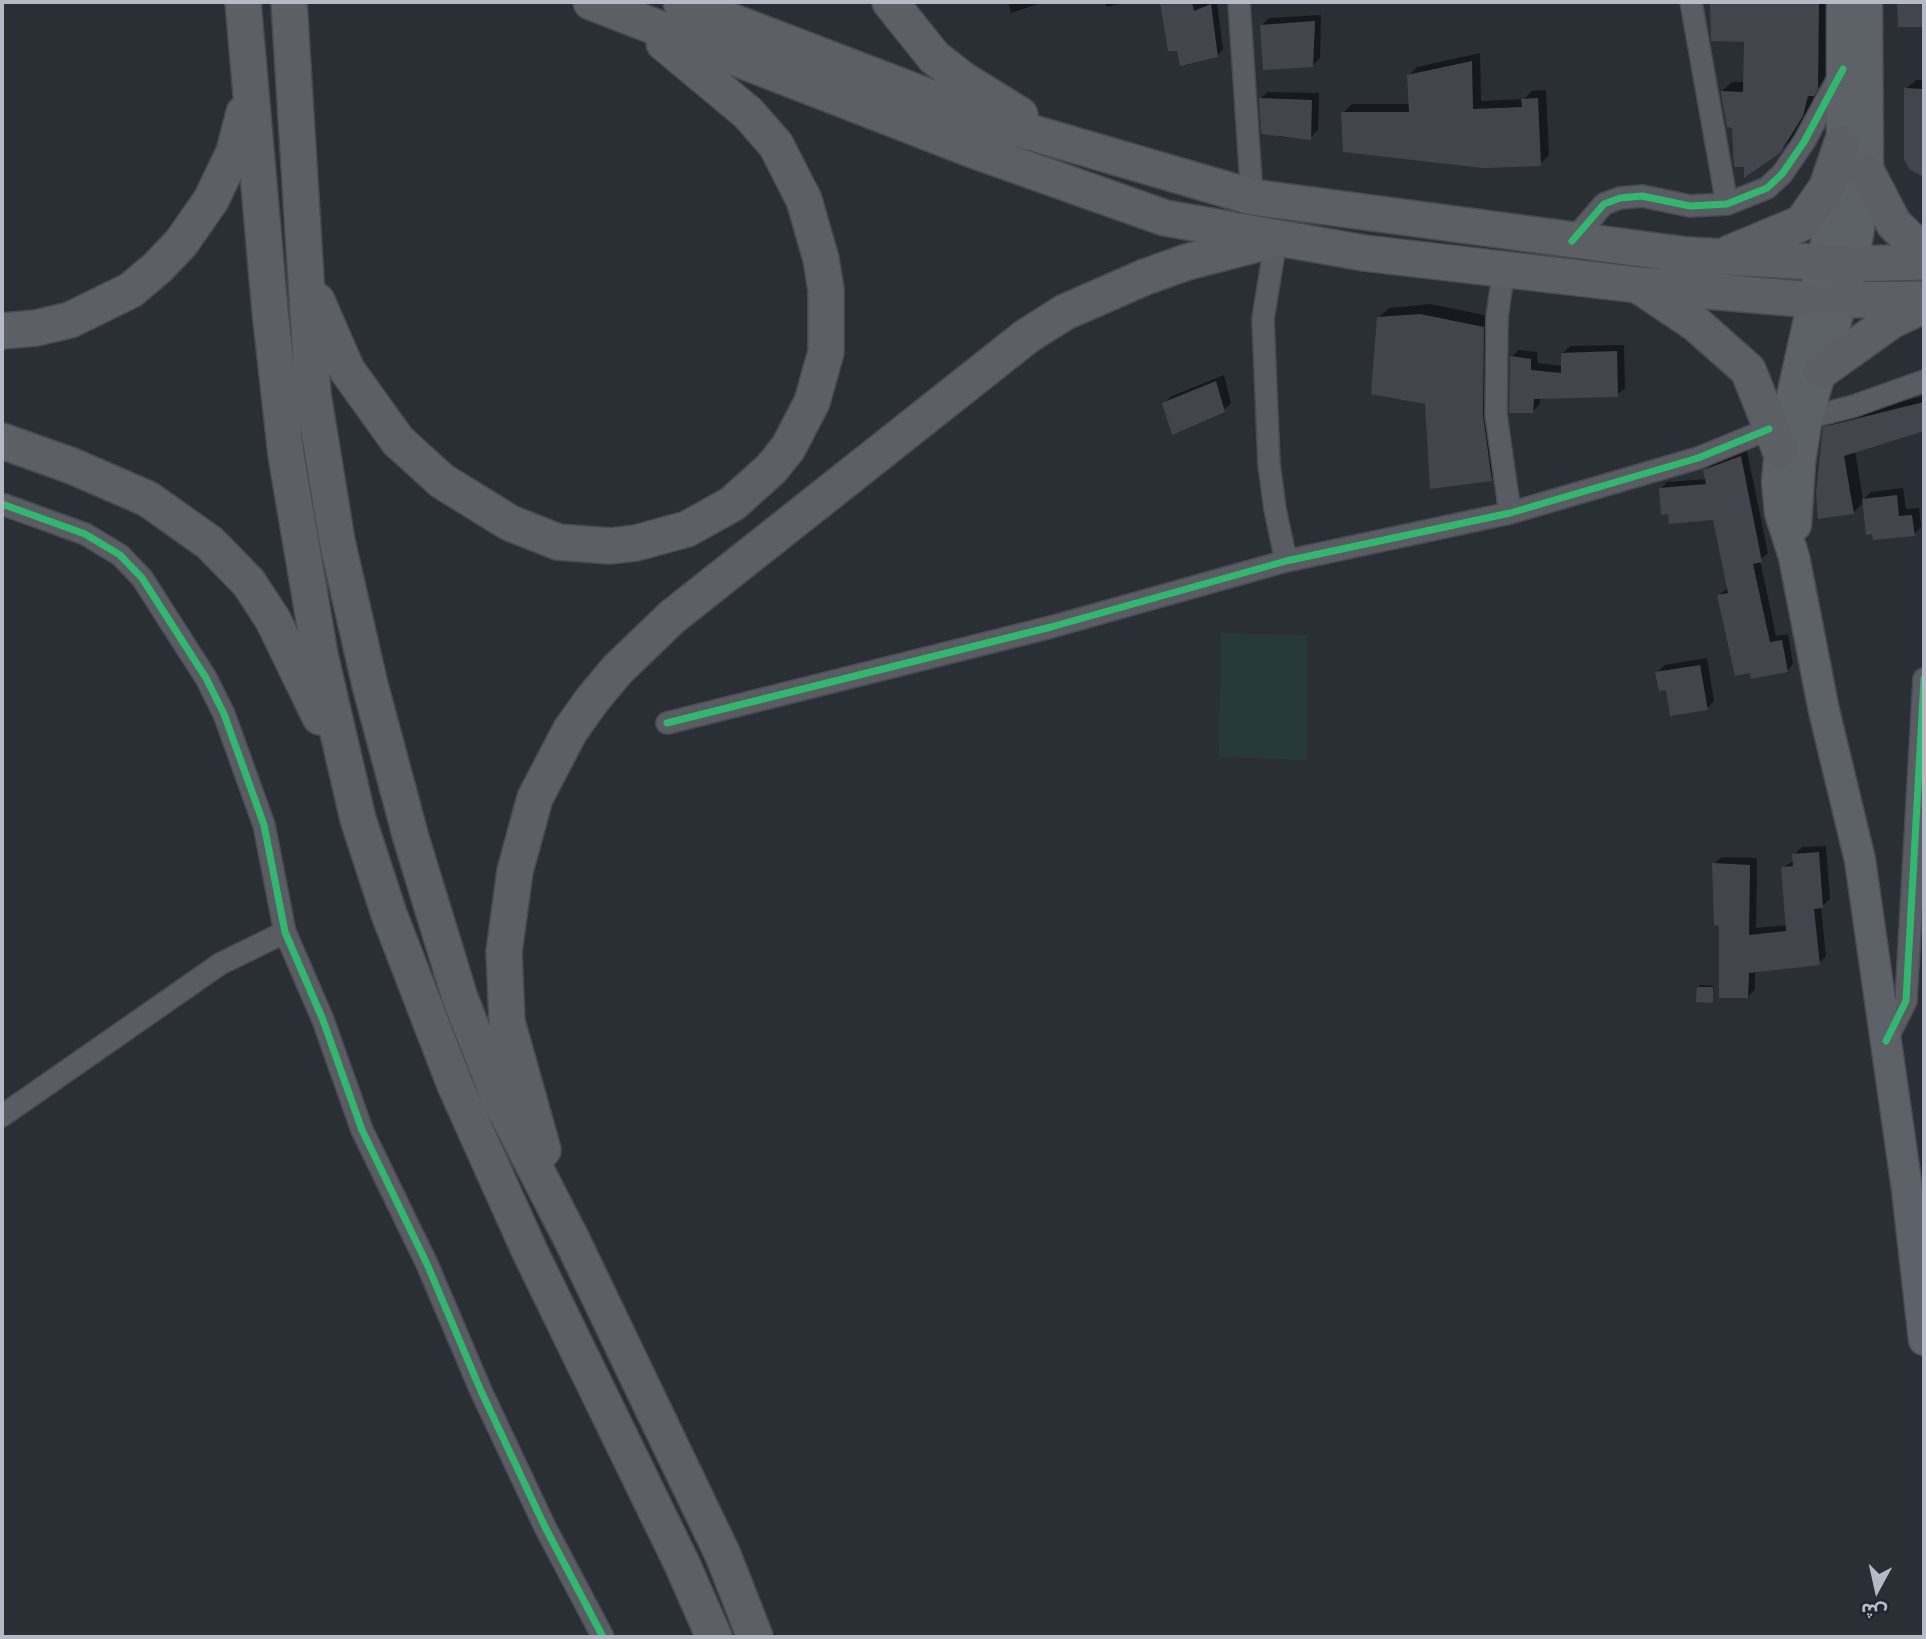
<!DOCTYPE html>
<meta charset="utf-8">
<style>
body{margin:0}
#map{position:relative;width:1926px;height:1639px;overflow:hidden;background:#2a2f35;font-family:"Roboto Condensed","Noto Sans Arabic",sans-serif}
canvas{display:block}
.frame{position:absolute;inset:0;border:4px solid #b4bbc6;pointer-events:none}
.north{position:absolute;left:1842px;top:1555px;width:70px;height:70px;-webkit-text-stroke:5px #1e252f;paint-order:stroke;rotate:188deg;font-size:19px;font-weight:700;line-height:28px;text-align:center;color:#b4bbc6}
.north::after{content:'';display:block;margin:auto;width:24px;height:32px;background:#b4bbc6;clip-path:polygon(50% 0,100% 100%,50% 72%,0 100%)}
</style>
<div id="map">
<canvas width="1926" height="1639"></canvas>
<div class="frame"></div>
<div class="north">ش</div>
</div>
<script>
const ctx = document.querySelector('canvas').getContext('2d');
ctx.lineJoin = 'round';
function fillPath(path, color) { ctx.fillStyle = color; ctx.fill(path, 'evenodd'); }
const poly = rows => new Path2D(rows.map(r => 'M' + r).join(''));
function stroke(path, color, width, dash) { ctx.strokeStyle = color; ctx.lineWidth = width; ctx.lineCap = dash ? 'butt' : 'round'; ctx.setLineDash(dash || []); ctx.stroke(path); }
const green = poly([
 [1221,633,1307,635,1307,760,1219,757]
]);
const shadow = poly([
 [1008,2,1044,2,1011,13],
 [1105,2,1127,2,1107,7],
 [1177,2,1217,2,1223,49,1217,56,1181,12],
 [1712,2,1828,2,1827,77,1815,92,1812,105,1790,141,1779,152,1746,166,1722,91,1732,82,1745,82,1746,41,1713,39],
 [1321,15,1320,58,1313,65,1262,25,1269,18],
 [1480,53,1481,101,1524,99,1532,91,1546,90,1549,155,1540,164,1343,113,1352,104,1411,104,1409,76,1417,67],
 [1916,80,1924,80,1924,175,1912,168,1906,89],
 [1268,92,1319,93,1318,130,1310,138,1279,137,1260,99],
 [1431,304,1493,317,1501,469,1491,479,1427,402,1378,318,1389,308],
 [1624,345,1625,388,1617,395,1540,397,1540,404,1533,411,1511,357,1519,350,1537,352,1538,363,1563,366,1562,354,1570,346],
 [1224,375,1231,403,1224,410,1164,403,1172,396],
 [1924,396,1924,434,1922,430,1855,451,1863,500,1871,492,1903,488,1906,509,1919,508,1921,527,1914,534,1864,502,1854,512,1825,428,1835,418],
 [1747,451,1768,553,1760,560,1776,636,1788,634,1793,664,1787,671,1719,595,1728,588,1714,518,1669,512,1660,489,1667,482,1707,479,1705,471,1712,464],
 [1707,658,1714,701,1707,708,1667,688,1657,672,1665,665],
 [1826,846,1830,899,1821,907,1826,956,1819,963,1755,970,1755,989,1748,997,1721,924,1714,864,1722,857,1757,858,1756,928,1787,925,1782,868,1795,860,1794,855,1802,847],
 [1700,985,1714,986,1712,1001,1698,987]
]);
const building = poly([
 [1160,2,1192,2,1194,11,1211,4,1218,57,1180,66,1177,51,1168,51],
 [1710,2,1819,2,1818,89,1814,96,1808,96,1803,116,1780,153,1744,178,1744,167,1734,167,1732,128,1727,127,1721,94,1721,91,1743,92,1744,42,1711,41],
 [1897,2,1924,2,1924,27,1898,27],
 [1315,21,1313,67,1263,70,1260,25],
 [1472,61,1473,109,1522,107,1521,99,1538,98,1541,166,1483,168,1343,152,1341,112,1409,112,1407,75],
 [1904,88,1924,89,1924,177,1910,170,1904,159],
 [1259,98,1312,100,1311,140,1261,134],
 [1420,314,1484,327,1483,415,1492,481,1430,489,1425,404,1371,394,1377,317],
 [1617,351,1618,397,1534,399,1533,413,1509,413,1510,356,1531,359,1531,370,1561,373,1561,353],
 [1216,381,1225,412,1172,435,1162,403],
 [1924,402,1924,431,1844,456,1854,514,1818,519,1816,494,1823,427],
 [1741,456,1762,562,1753,564,1770,642,1782,640,1788,672,1751,679,1750,673,1735,676,1717,595,1728,593,1713,520,1669,524,1668,514,1661,515,1659,488,1706,484,1703,470],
 [1897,495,1899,516,1912,515,1915,536,1873,540,1872,534,1866,535,1862,499],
 [1700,665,1708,710,1670,716,1666,690,1659,691,1655,672],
 [1819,852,1823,908,1814,909,1820,965,1749,973,1748,998,1719,998,1719,926,1714,925,1712,863,1750,865,1749,935,1786,931,1781,867,1793,866,1792,854],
 [1697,987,1713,987,1713,1003,1696,1002]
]);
const minor = poly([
 [1239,2,1252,197],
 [1691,2,1727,204],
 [1276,239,1263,319,1269,464,1275,509,1286,561],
 [1572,241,1604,204,1620,198,1642,196,1690,206,1727,204,1767,188,1782,174,1804,142,1841,73],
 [1504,269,1497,317,1496,415,1510,513],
 [1807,418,1854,406,1924,381],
 [2,504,85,534,120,555,142,578,206,678,224,714,264,825,285,932,323,1020,362,1130,427,1264,481,1391,545,1527,603,1637],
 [667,723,1051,627,1286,561,1510,513,1698,458,1769,429],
 [1886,1041,1906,1001,1924,679],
 [2,1116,220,964,285,932]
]);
const secondary = poly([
 [1842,2,1842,143,1836,198,1780,450,1777,481,1780,513,1794,557,1824,711,1860,860,1907,1189,1924,1340],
 [1796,525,1800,462,1807,418,1853,264,1868,174,1867,2]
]);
const trunk = poly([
 [243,2,270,311,286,455,320,655,358,819,389,914,455,1085,530,1252,682,1564,714,1637],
 [289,2,313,394,337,541,370,685,411,838,460,998,499,1098,572,1240,723,1555,755,1637],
 [591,2,973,150,1165,218,1364,253,1638,285,1813,300,1924,299],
 [681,2,992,121,1252,197,1687,255,1853,264,1924,262],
 [890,2,934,57,962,79,1020,115],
 [1868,174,1894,224,1924,253],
 [1730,253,1802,223,1827,187,1842,143],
 [1641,287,1696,324,1748,370,1780,450],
 [317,301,347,370,398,441,442,481,510,523,558,542,610,546,636,543,687,529,732,504,771,469,788,448,812,402,826,352,826,290,821,259,804,200,776,145,748,113,664,43],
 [2,331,36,328,70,320,131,290,157,268,181,243,211,200,234,152,244,113],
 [1821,371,1891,321,1924,305],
 [2,441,72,466,148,499,210,543,249,583,273,620,320,717],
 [543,1150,507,1022,504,952,515,871,535,798,570,731,592,700,617,670,672,617,1027,336,1065,312,1145,277,1187,262,1276,239]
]);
const cycleway = poly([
 [1572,241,1604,204,1620,198,1642,196,1690,206,1727,204,1767,188,1782,174,1804,142,1843,69],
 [2,504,85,534,120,555,142,578,206,678,224,714,264,825,285,932,323,1020,362,1130,427,1264,481,1391,545,1527,603,1637],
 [667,723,1051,627,1286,561,1510,513,1698,458,1769,429],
 [1886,1041,1906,1001,1924,679]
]);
fillPath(green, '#28393b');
fillPath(shadow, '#0007');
fillPath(building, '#42464c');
stroke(minor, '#484b50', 24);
stroke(secondary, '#484b50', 33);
stroke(trunk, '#474b51', 38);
stroke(minor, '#595d63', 21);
stroke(secondary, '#5d6168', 30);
stroke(trunk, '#5c6064', 35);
stroke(cycleway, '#33b770', 7);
</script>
